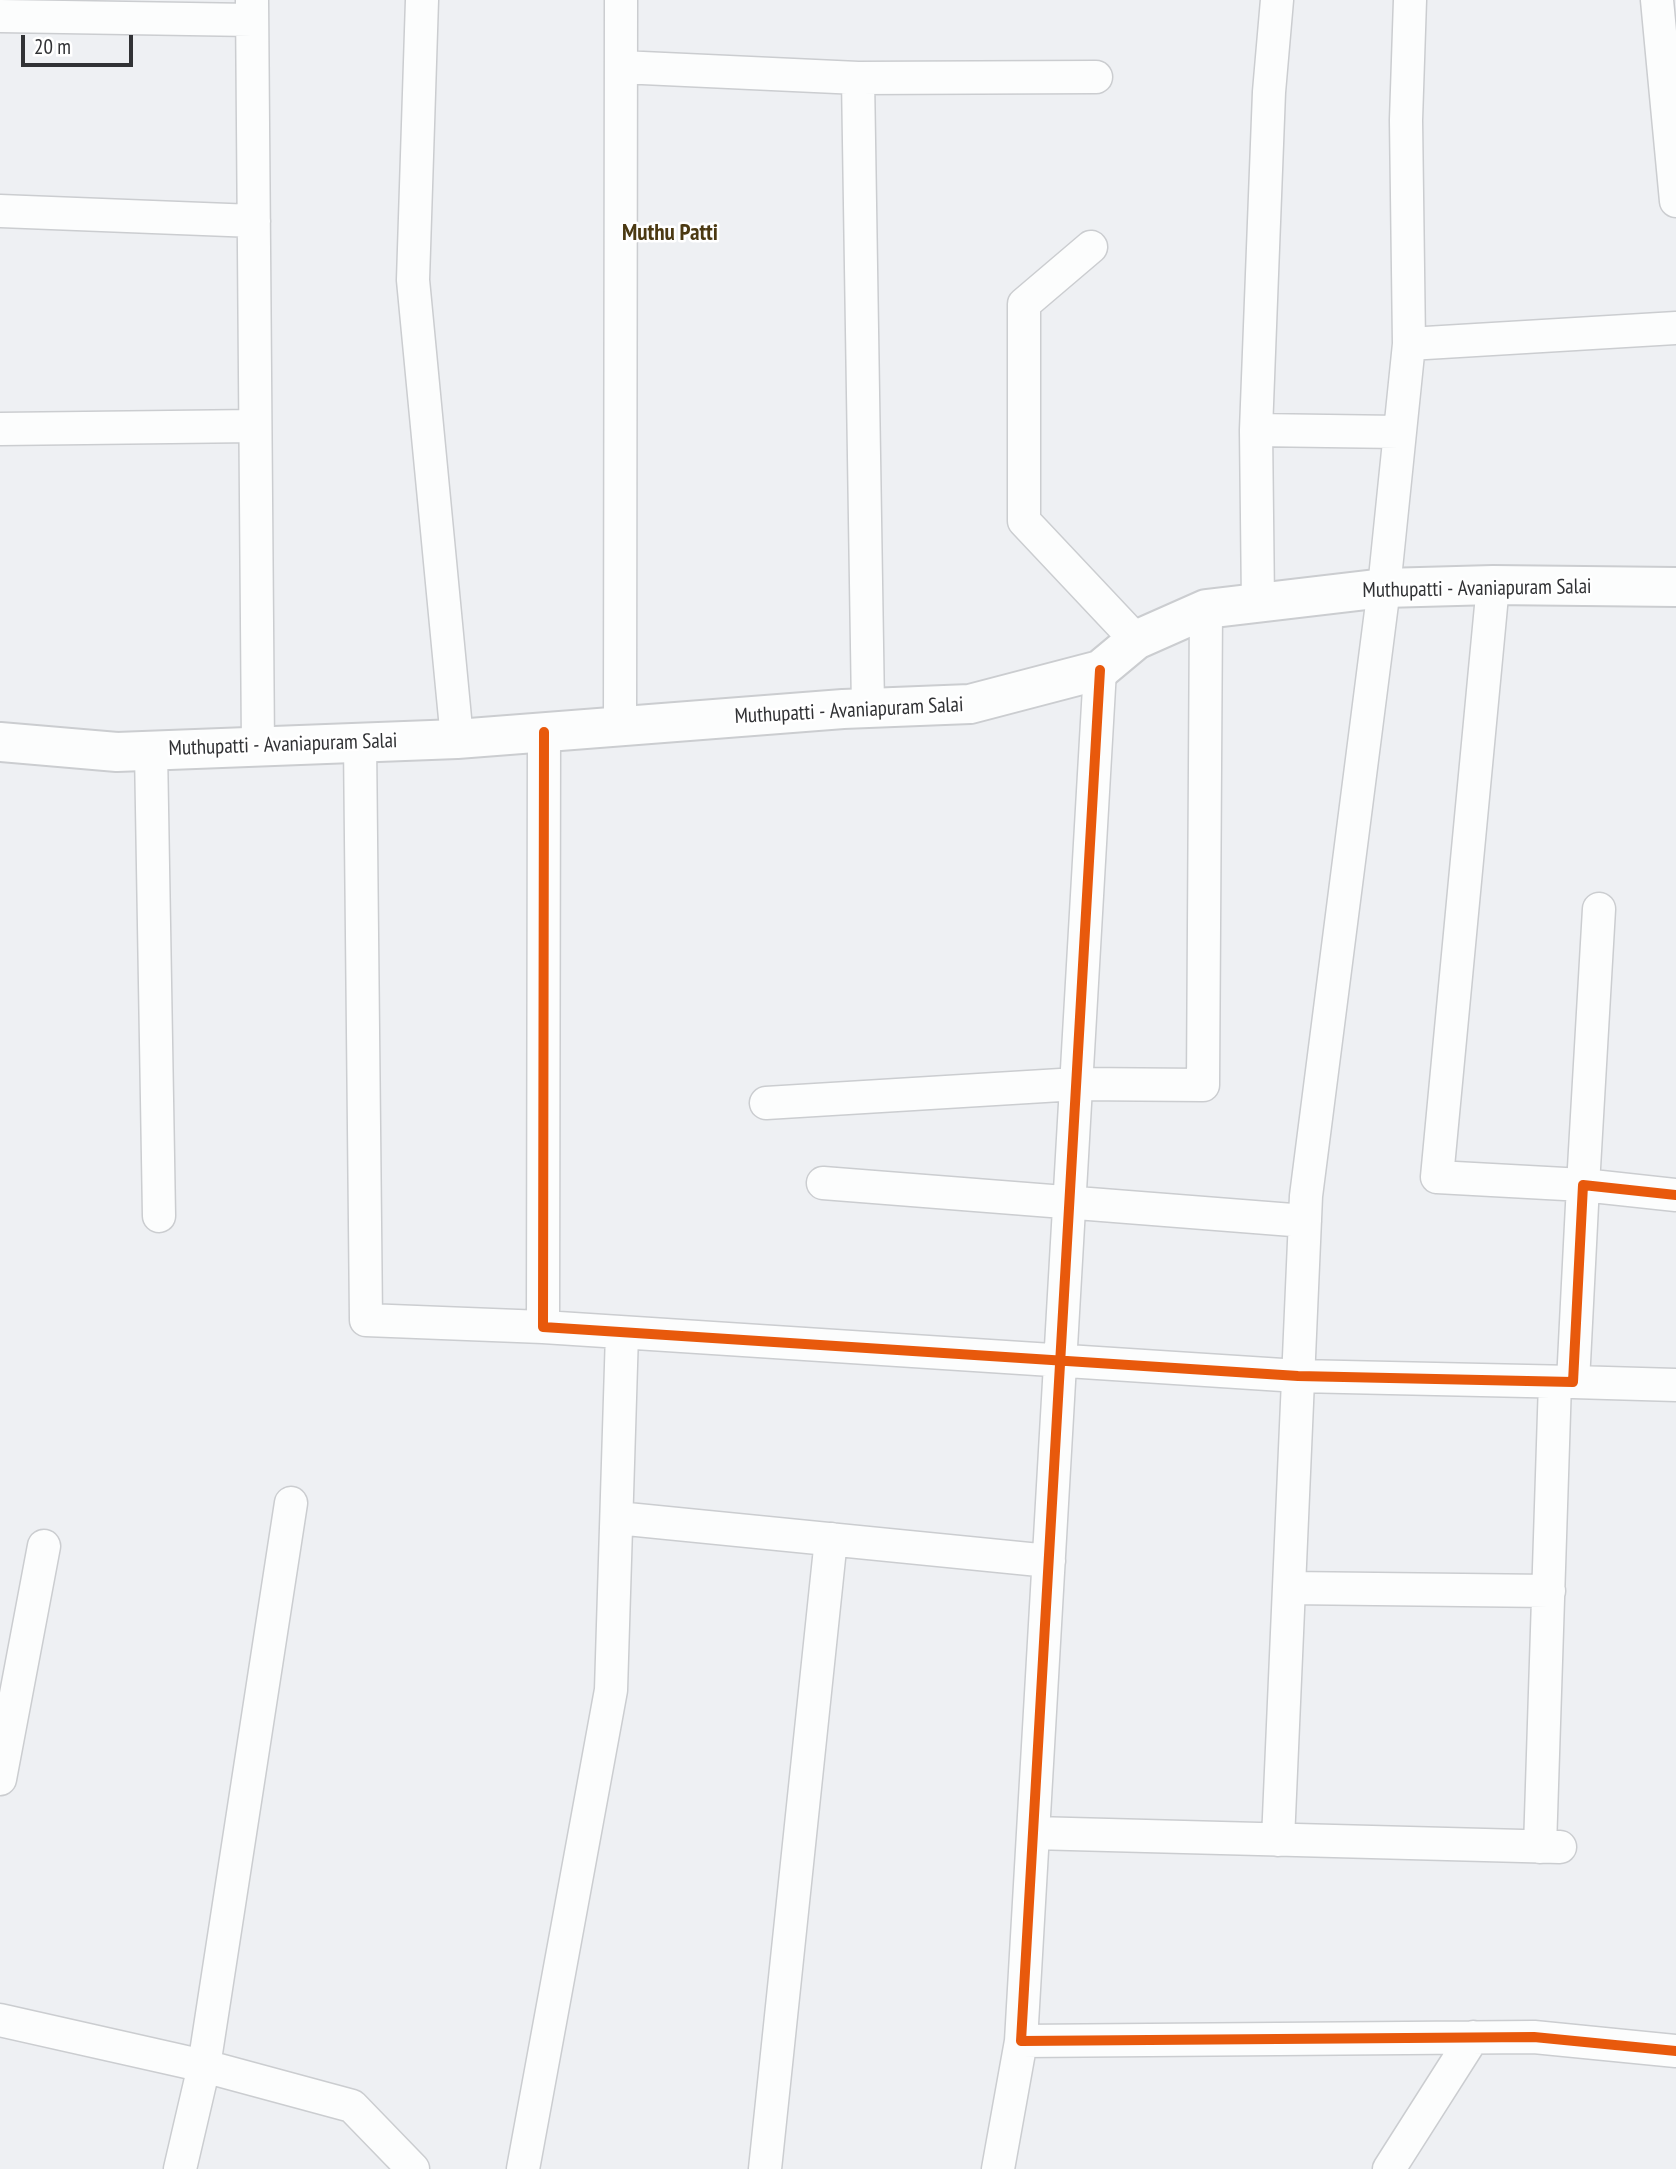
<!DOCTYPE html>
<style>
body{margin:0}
#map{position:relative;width:1676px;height:2169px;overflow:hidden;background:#eef0f3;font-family:"PT Sans Narrow",sans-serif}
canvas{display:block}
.scale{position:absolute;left:21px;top:35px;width:112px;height:32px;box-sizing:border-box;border:4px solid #313235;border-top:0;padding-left:9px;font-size:21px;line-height:24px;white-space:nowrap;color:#313235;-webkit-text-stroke:5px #fff;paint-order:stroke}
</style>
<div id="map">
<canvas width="1676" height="2169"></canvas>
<div class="scale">20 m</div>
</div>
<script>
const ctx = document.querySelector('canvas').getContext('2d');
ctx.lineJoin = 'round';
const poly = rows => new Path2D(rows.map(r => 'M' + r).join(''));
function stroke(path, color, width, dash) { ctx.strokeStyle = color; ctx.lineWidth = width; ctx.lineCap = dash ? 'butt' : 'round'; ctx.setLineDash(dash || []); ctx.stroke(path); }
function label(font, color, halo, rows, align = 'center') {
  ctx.font = font + ' "PT Sans Narrow",sans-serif'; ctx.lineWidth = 5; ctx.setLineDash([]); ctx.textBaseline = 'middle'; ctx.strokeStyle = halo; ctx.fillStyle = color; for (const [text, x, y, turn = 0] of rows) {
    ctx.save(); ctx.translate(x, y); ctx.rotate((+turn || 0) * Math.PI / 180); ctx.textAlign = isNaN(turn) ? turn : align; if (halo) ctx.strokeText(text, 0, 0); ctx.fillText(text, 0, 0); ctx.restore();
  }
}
const street = poly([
 [252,0,258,746],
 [422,0,413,280,457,739],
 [1657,0,1676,201],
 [0,16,252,20],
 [621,67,858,78],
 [0,211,254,221],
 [1091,247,1024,304,1024,521,1136,640],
 [1409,344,1676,328],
 [0,429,255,426],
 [1256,430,1269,92,1277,0],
 [1493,585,1437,1177,1583,1185,1599,909],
 [1258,603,1256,430,1399,432],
 [1100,670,1021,2041,1534,2037,1676,2051],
 [868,708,858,78,1096,77],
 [620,725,621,0],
 [544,732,543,1327,1298,1376,1573,1382,1583,1185,1676,1195],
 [360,742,366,1320,543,1327],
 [151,750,159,1216],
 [766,1103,1077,1084,1203,1085,1206,609],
 [823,1183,1305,1221],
 [1573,1382,1676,1385],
 [291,1503,204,2066,352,2106,413,2169],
 [617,1518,1049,1561],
 [1289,1588,1549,1591],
 [0,1779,44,1546],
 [1033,1833,1560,1847],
 [1278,1840,1306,1196,1384,588,1409,344,1406,120,1410,0],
 [1540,1847,1555,1382],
 [0,2020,204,2066,180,2169],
 [523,2169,611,1690,622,1333],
 [765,2169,831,1539],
 [998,2169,1021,2041],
 [1389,2169,1473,2037]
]);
const secondary = poly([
 [0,742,117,752,457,739,843,709,970,704,1100,670,1136,640,1206,609,1384,588,1493,585,1676,587]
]);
const cycleway = poly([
 [1100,670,1021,2041,1534,2037,1676,2051],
 [544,732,543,1327,1298,1376,1573,1382,1583,1185,1676,1195]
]);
const streetNames = [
 ["Muthupatti - Avaniapuram Salai",1477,589,-1],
 ["Muthupatti - Avaniapuram Salai",849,711,-3],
 ["Muthupatti - Avaniapuram Salai",283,745,-2]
];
const neighbourhoodNames = [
 ["Muthu Patti",670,233]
];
stroke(street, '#cbcdd0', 35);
stroke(secondary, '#cbcdd0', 42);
stroke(street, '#fcfdfd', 32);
stroke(secondary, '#fcfdfd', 38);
stroke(cycleway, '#e8590c', 10);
label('21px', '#313235', '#fff', streetNames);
label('bold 23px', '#4b3912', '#fff', neighbourhoodNames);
</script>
